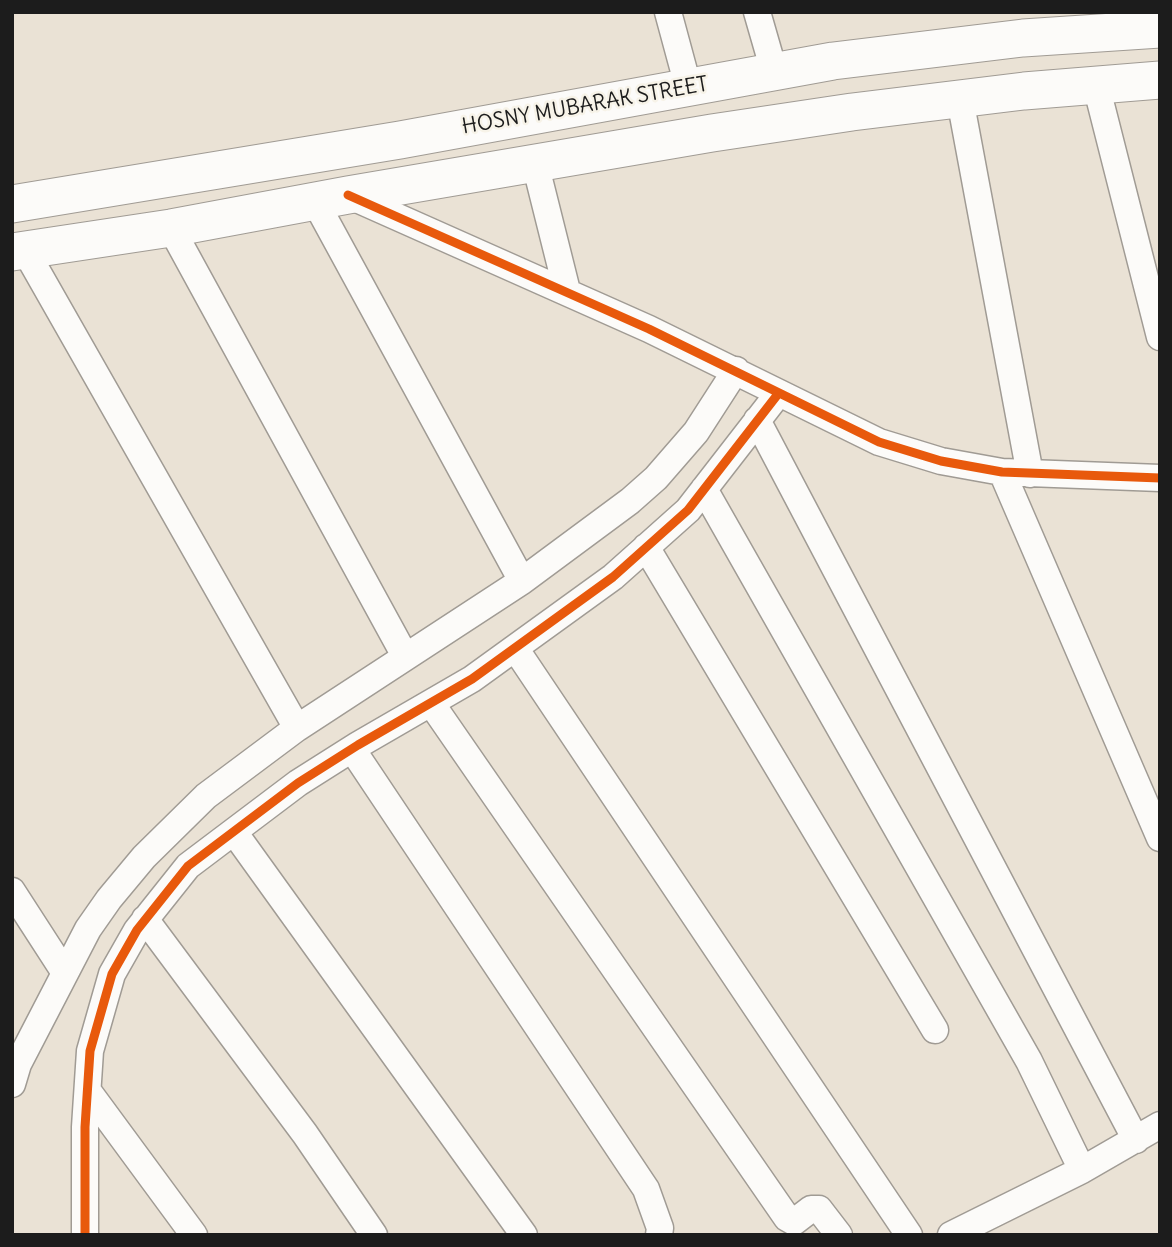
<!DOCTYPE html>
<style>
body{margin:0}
#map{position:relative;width:1172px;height:1247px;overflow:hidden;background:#eae2d5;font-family:Delius,sans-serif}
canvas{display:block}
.frame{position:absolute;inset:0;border:14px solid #1c1c1c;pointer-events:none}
</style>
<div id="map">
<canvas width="1172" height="1247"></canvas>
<div class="frame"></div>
</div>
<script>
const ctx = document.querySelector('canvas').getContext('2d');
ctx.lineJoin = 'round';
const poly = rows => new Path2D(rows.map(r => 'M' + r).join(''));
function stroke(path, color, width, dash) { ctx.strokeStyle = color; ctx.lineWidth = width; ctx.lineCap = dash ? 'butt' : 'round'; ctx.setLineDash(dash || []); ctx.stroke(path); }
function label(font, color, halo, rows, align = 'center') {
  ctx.font = font + ' Delius,sans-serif'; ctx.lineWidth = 5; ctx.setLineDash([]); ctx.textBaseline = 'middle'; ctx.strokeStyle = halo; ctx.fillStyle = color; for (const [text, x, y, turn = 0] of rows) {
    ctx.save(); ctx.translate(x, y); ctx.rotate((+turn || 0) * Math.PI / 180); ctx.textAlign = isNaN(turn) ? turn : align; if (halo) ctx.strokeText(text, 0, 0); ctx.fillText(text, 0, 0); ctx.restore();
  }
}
const minor = poly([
 [668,12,688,86],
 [757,12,774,71],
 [1096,85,1160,337],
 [960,99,1030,474],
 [535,163,567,291],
 [348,195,649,329,879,442,941,461,1002,472,1160,478],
 [316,203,522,581],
 [171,228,405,656],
 [25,250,297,728],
 [757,420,1136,1140],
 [1002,472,1160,838],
 [704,489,1029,1061,1082,1170],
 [646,547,935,1030],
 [515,648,909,1235],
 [431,703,787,1218,794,1222,811,1209,819,1209,839,1235],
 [352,749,646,1189,660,1228,659,1235],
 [234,832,524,1235],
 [12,891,65,973],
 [145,919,305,1134,374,1235],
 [12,1084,18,1064,88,929,109,899,144,857,206,796,297,728,522,581,630,501,656,478,696,432,736,370],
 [88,1091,194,1235],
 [85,1235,85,1127,90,1051,112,974,137,930,188,866,298,783,358,745,472,679,613,577,688,510,778,394],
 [951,1235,1082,1170,1160,1125]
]);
const secondary = poly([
 [12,204,400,140,833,61,1023,38,1160,29],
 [12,252,171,228,348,195,712,133,852,112,1024,91,1160,80]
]);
const cycleway = poly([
 [348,195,649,329,879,442,941,461,1002,472,1160,478],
 [85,1235,85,1127,90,1051,112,974,137,930,188,866,298,783,358,745,472,679,613,577,688,510,778,394]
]);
const streetNames = [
 ["HOSNY MUBARAK STREET",585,106,-10]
];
stroke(minor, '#a09b94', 29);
stroke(secondary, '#a09b94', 39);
stroke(minor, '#fcfbf9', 26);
stroke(secondary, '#fcfbf9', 37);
stroke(cycleway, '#e8590c', 9);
label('21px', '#1c1c1c', '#f7f3e8', streetNames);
</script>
